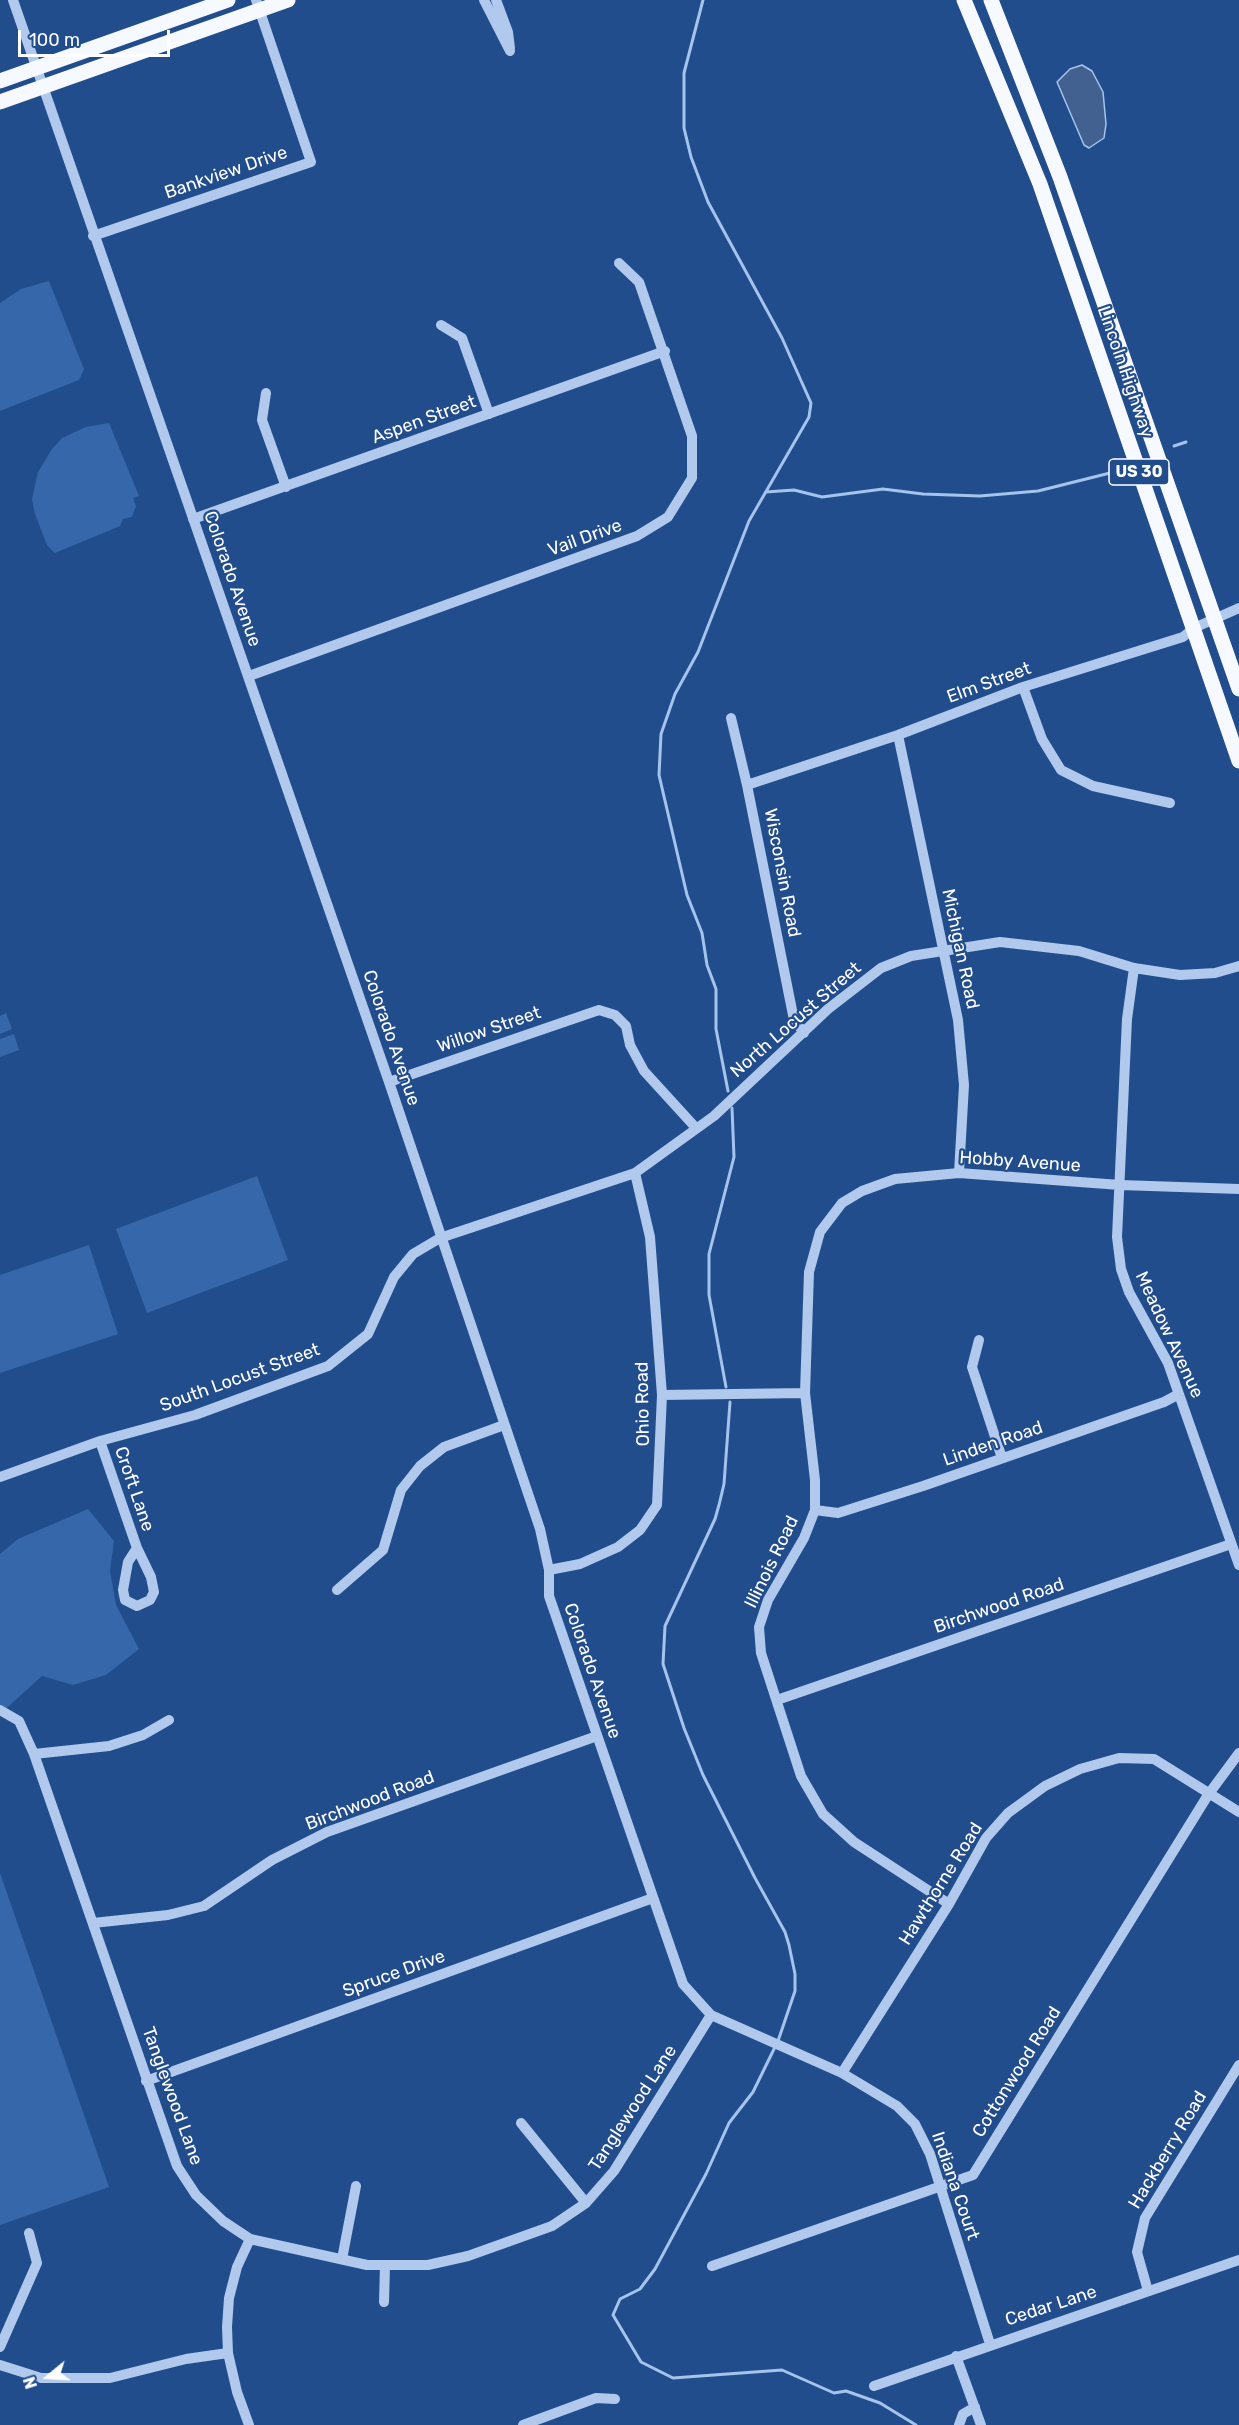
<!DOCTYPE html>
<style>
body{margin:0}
#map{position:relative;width:1239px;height:2425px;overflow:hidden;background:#224d8d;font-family:Rubik,sans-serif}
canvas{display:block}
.north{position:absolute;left:18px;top:2347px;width:60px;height:60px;-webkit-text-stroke:4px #224d8d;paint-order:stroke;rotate:252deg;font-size:16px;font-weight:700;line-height:24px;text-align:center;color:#fff}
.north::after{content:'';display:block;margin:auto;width:21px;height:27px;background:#fff;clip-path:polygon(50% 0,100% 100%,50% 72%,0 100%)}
.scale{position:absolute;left:18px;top:30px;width:152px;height:27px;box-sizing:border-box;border:3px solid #fff;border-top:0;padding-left:8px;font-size:18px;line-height:21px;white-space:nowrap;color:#fff;-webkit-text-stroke:4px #224d8d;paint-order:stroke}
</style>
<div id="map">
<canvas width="1239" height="2425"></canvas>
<div class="north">N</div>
<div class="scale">100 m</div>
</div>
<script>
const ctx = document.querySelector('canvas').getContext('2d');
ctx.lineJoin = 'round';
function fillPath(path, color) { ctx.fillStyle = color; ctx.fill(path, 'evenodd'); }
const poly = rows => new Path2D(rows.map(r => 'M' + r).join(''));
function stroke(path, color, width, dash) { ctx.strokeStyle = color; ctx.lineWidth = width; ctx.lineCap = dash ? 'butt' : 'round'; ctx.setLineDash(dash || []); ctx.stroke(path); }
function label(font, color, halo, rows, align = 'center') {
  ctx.font = font + ' Rubik,sans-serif'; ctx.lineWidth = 4.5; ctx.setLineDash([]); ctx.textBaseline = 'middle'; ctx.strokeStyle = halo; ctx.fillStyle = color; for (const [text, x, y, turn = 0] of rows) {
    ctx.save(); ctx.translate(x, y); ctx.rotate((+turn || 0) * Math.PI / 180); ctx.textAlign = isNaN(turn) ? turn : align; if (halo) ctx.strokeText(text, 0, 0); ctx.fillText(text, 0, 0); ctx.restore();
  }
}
const green = poly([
 [49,281,84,369,79,380,0,411,0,303,21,289],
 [109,423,139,496,133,498,136,506,132,517,123,519,120,526,55,553,47,545,35,514,32,499,38,472,52,449,62,438,86,427],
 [6,1013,12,1029,0,1034,0,1016],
 [14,1034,19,1050,0,1057,0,1039],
 [257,1176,288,1260,147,1313,116,1229],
 [89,1245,118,1334,0,1373,0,1275],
 [88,1509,114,1541,110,1571,116,1605,139,1649,106,1675,73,1685,42,1676,0,1714,0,1554,18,1539],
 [0,1873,109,2187,0,2225]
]);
const water = poly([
 [1082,65,1092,71,1103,92,1106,124,1104,138,1089,148,1084,145,1057,82,1070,69,1082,65]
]);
const stream = poly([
 [703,0,684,73,684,128,691,157,708,202,782,338,811,403,809,417,749,521,698,652,675,694,661,734,659,775,687,895,702,933,707,965,716,989,716,1029,728,1091],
 [1174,446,1186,442],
 [766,492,794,490,822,497,883,489,923,494,980,496,1038,491,1110,473],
 [726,1387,709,1295,709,1254,734,1157,732,1108],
 [730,1402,724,1484,719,1505,715,1519,665,1626,663,1664,684,1728,703,1775,755,1878,785,1932,789,1945,795,1974,795,1991,778,2041],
 [775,2047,753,2092,729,2123,706,2174,655,2269,640,2289,620,2299,613,2315,641,2362,673,2378,782,2370,834,2393,846,2391,880,2403,916,2425]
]);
const minor = poly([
 [13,0,389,1082,540,1529,549,1570,549,1596,683,1984,711,2015,842,2073,897,2106,915,2124,930,2154,990,2344],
 [484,0,510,51],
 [496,0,508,32,510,48],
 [93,236,311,162,256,0],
 [441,325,462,338,489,414],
 [266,393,262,420,286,487],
 [193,519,665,351],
 [249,676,637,536,668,517,692,478,692,436,639,282,619,263],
 [1023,687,1042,739,1061,770,1093,786,1170,803],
 [731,718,747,785,794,1020,804,1033],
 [898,735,958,1020,964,1085,959,1173],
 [747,785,898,735,1023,687,1183,637,1194,628,1239,608],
 [1134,968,1127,1019,1117,1237,1121,1269,1129,1292,1168,1363,1239,1565],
 [389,1082,599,1010,615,1015,626,1026,630,1045,644,1071,696,1128],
 [979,1340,972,1367,1002,1458],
 [662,1395,805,1393],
 [100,1441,137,1548,128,1562,123,1590,125,1600,137,1606,150,1600,154,1592,151,1577,137,1548],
 [0,1477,100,1441,195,1415,328,1366,368,1334,394,1277,413,1254,440,1238,635,1173,714,1116,828,1009,881,968,911,956,1000,942,1079,951,1134,968,1180,975,1215,973,1239,966],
 [815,1510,838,1513,923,1486,1164,1402,1179,1394],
 [549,1570,580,1564,618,1547,640,1530,657,1505,662,1395,650,1237,635,1173],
 [337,1590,383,1550,401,1490,420,1466,444,1447,504,1425],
 [777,1700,1231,1544],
 [0,1710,19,1721,34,1754,177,2166,196,2195,223,2221,250,2239,367,2265,428,2265,468,2256,552,2226,586,2203,614,2171,711,2015],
 [34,1754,109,1746,143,1735,169,1720],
 [949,1904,854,1842,823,1814,801,1776,761,1653,759,1627,768,1600,804,1538,815,1510,815,1480,805,1393,809,1272,820,1232,842,1203,862,1191,895,1179,959,1173,1120,1185,1239,1189],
 [93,1923,168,1915,204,1906,272,1860,327,1832,597,1736],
 [842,2073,949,1904,986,1838,1008,1813,1045,1786,1080,1769,1119,1758,1154,1759,1239,1812],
 [146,2081,653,1898],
 [521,2123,586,2203],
 [342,2259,356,2186],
 [712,2266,973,2175,1208,1795,1239,1753],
 [1148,2291,1137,2252,1145,2218,1239,2065],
 [384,2302,385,2266],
 [0,2347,37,2263,29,2233],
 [956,2356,981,2425],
 [0,2365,41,2378,110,2378,186,2359,228,2353],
 [874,2386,1239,2260],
 [249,2425,237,2392,228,2353,227,2327,229,2298,237,2267,250,2239],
 [523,2425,596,2398,615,2399],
 [959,2425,963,2414,975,2407]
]);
const major = poly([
 [964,0,1040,184,1239,761],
 [991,0,1060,177,1239,689],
 [0,81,228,0],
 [0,102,288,0]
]);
const shields = [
 [1139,472,60]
];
const shieldNames = [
 ["US 30",1139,472]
];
const streetNames = [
 ["Bankview Drive",226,173,-19],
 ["Lincoln Highway",1125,372,71],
 ["Aspen Street",424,420,-20],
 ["Vail Drive",585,538,-20],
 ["Colorado Avenue",232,579,71],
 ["Elm Street",989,683,-20],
 ["Wisconsin Road",782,873,79],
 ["Michigan Road",960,949,78],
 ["North Locust Street",796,1020,-41],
 ["Willow Street",489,1030,-19],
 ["Colorado Avenue",391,1038,71],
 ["Hobby Avenue",1020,1162,4],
 ["Meadow Avenue",1169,1335,65],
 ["South Locust Street",240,1378,-20],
 ["Ohio Road",643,1404,-91],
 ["Linden Road",993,1444,-19],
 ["Croft Lane",134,1489,71],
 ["Illinois Road",772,1562,-64],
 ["Birchwood Road",999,1606,-19],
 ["Colorado Avenue",592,1671,71],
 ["Birchwood Road",370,1801,-21],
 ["Hawthorne Road",941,1884,-58],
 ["Spruce Drive",394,1974,-20],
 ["Cottonwood Road",1017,2072,-58],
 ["Tanglewood Lane",172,2096,70],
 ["Tanglewood Lane",633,2108,-57],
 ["Hackberry Road",1168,2150,-59],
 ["Indiana Court",955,2186,71],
 ["Cedar Lane",1051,2306,-18]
];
fillPath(green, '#3667aa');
fillPath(water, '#426190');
stroke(water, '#a4c4ed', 1.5);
stroke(stream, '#a4c4ed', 3);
stroke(minor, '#b0c9ec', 10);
stroke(major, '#f6f9ff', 15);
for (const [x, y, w] of shields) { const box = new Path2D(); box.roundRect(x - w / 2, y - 13, w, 26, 4.5); ctx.fillStyle = '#224d8d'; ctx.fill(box); stroke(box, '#fff', 1.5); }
label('bold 16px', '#fff', null, shieldNames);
label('18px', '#fff', '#224d8d', streetNames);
</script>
